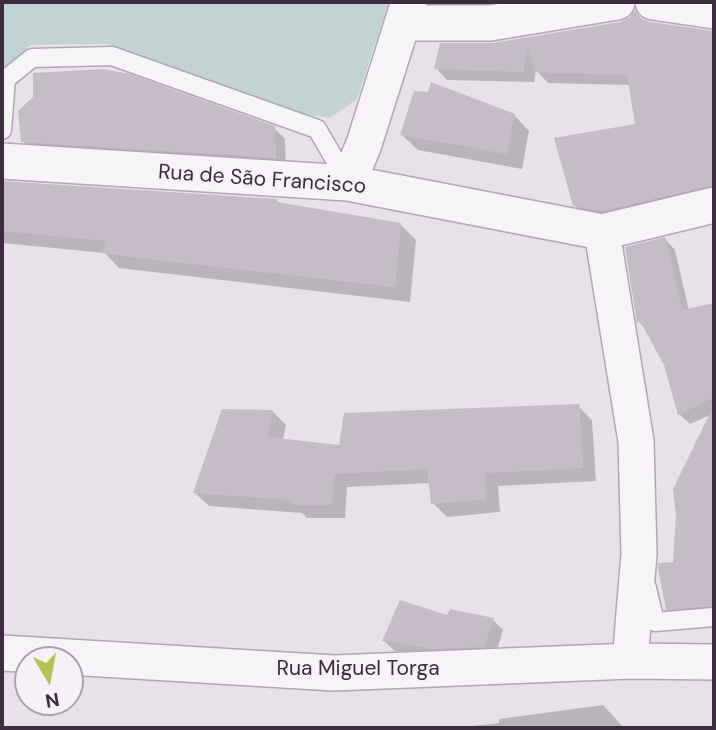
<!DOCTYPE html>
<meta charset="utf-8">
<style>
body{margin:0}
#map{position:relative;width:716px;height:730px;overflow:hidden;background:#e8e1e9;font-family:"DM Sans",sans-serif}
canvas{display:block}
.frame{position:absolute;inset:0;border:4px solid #3d2b3f;pointer-events:none}
.north{position:absolute;left:14px;top:646px;width:70px;height:70px;box-sizing:border-box;background:#f5f1f6;border:2px solid #aba2ad;border-radius:50%;rotate:170deg;font-size:19px;font-weight:700;line-height:28px;text-align:center;color:#3d2b3f}
.north::after{content:'';display:block;margin:auto;width:24px;height:32px;background:#b8c252;clip-path:polygon(50% 0,100% 100%,50% 72%,0 100%)}
</style>
<div id="map">
<canvas width="716" height="730"></canvas>
<div class="frame"></div>
<div class="north">N</div>
</div>
<script>
const ctx = document.querySelector('canvas').getContext('2d');
ctx.lineJoin = 'round';
function fillPath(path, color) { ctx.fillStyle = color; ctx.fill(path, 'evenodd'); }
const poly = rows => new Path2D(rows.map(r => 'M' + r).join(''));
function stroke(path, color, width, dash) { ctx.strokeStyle = color; ctx.lineWidth = width; ctx.lineCap = dash ? 'butt' : 'round'; ctx.setLineDash(dash || []); ctx.stroke(path); }
function label(font, color, halo, rows, align = 'center') {
  ctx.font = font + ' "DM Sans",sans-serif'; ctx.lineWidth = 5; ctx.setLineDash([]); ctx.textBaseline = 'middle'; ctx.strokeStyle = halo; ctx.fillStyle = color; for (const [text, x, y, turn = 0] of rows) {
    ctx.save(); ctx.translate(x, y); ctx.rotate((+turn || 0) * Math.PI / 180); ctx.textAlign = isNaN(turn) ? turn : align; if (halo) ctx.strokeText(text, 0, 0); ctx.fillText(text, 0, 0); ctx.restore();
  }
}
const green = poly([
 [2,2,389,2,357,99,330,118,308,115,107,44,30,45,2,74]
]);
const shadow = poly([
 [430,2,571,2,441,13],
 [643,21,650,24,714,32,714,198,586,217,574,205,637,125,630,85,548,83,536,70,534,82,447,80,436,68,493,45],
 [514,115,529,131,522,169,418,150,402,135],
 [274,128,285,139,286,168,33,152,23,141],
 [2,183,276,200,280,204,400,224,416,240,410,302,119,268,105,253,2,243],
 [665,239,675,250,689,311,714,305,714,617,679,620,668,609,675,564,712,414,690,424,679,414,666,364,648,331,639,322],
 [578,406,592,420,596,481,498,486,500,512,447,517,433,503,431,483,347,487,345,518,307,518,302,513,209,506,195,493,272,411,286,425,283,440,341,447],
 [448,617,493,620,503,630,495,657,445,659,395,651,384,641],
 [603,705,624,728,454,728,499,723,499,719]
]);
const building = poly([
 [635,10,641,18,650,22,714,31,714,185,602,211,573,206,554,138,635,124,627,75,535,72,528,46,523,72,434,69,440,43,493,43,620,22,629,18],
 [103,69,130,74,275,126,276,158,21,142,18,111,33,97,33,73],
 [431,82,515,114,507,154,400,135,414,91,428,92],
 [2,181,277,199,277,202,401,223,395,287,129,257,102,253,106,241,2,231],
 [665,237,682,310,714,303,714,397,678,415,664,365,640,321,637,323,625,247],
 [579,404,583,468,485,473,486,499,431,504,427,469,334,474,332,505,292,505,292,500,193,493,222,409,273,410,268,437,339,445,344,413],
 [714,405,714,606,666,610,658,568,658,563,673,562,676,515,673,489],
 [400,600,447,615,450,609,494,618,484,647,433,649,382,641]
]);
const service = poly([
 [2,130,6,79,32,58,112,56,317,129,348,182],
 [647,588,655,622,714,617]
]);
const minor = poly([
 [653,2,714,11],
 [402,23,490,23,617,2],
 [2,161,348,183,602,232,714,205],
 [348,183,364,144,409,2],
 [602,232,636,441,639,554,630,661],
 [2,653,334,673,630,661,714,662]
]);
const streetNames = [
 ["Rua de São Francisco",262,180,4],
 ["Rua Miguel Torga",358,669]
];
fillPath(green, '#c3d2d2');
fillPath(shadow, '#0003');
fillPath(building, '#c6bcc8');
stroke(service, '#b1a7b3', 21);
stroke(minor, '#b1a7b3', 38);
stroke(service, '#f7f4f7', 18);
stroke(minor, '#f7f4f7', 35);
label('21px', '#3d2b3f', '#f5f1f6', streetNames);
</script>
